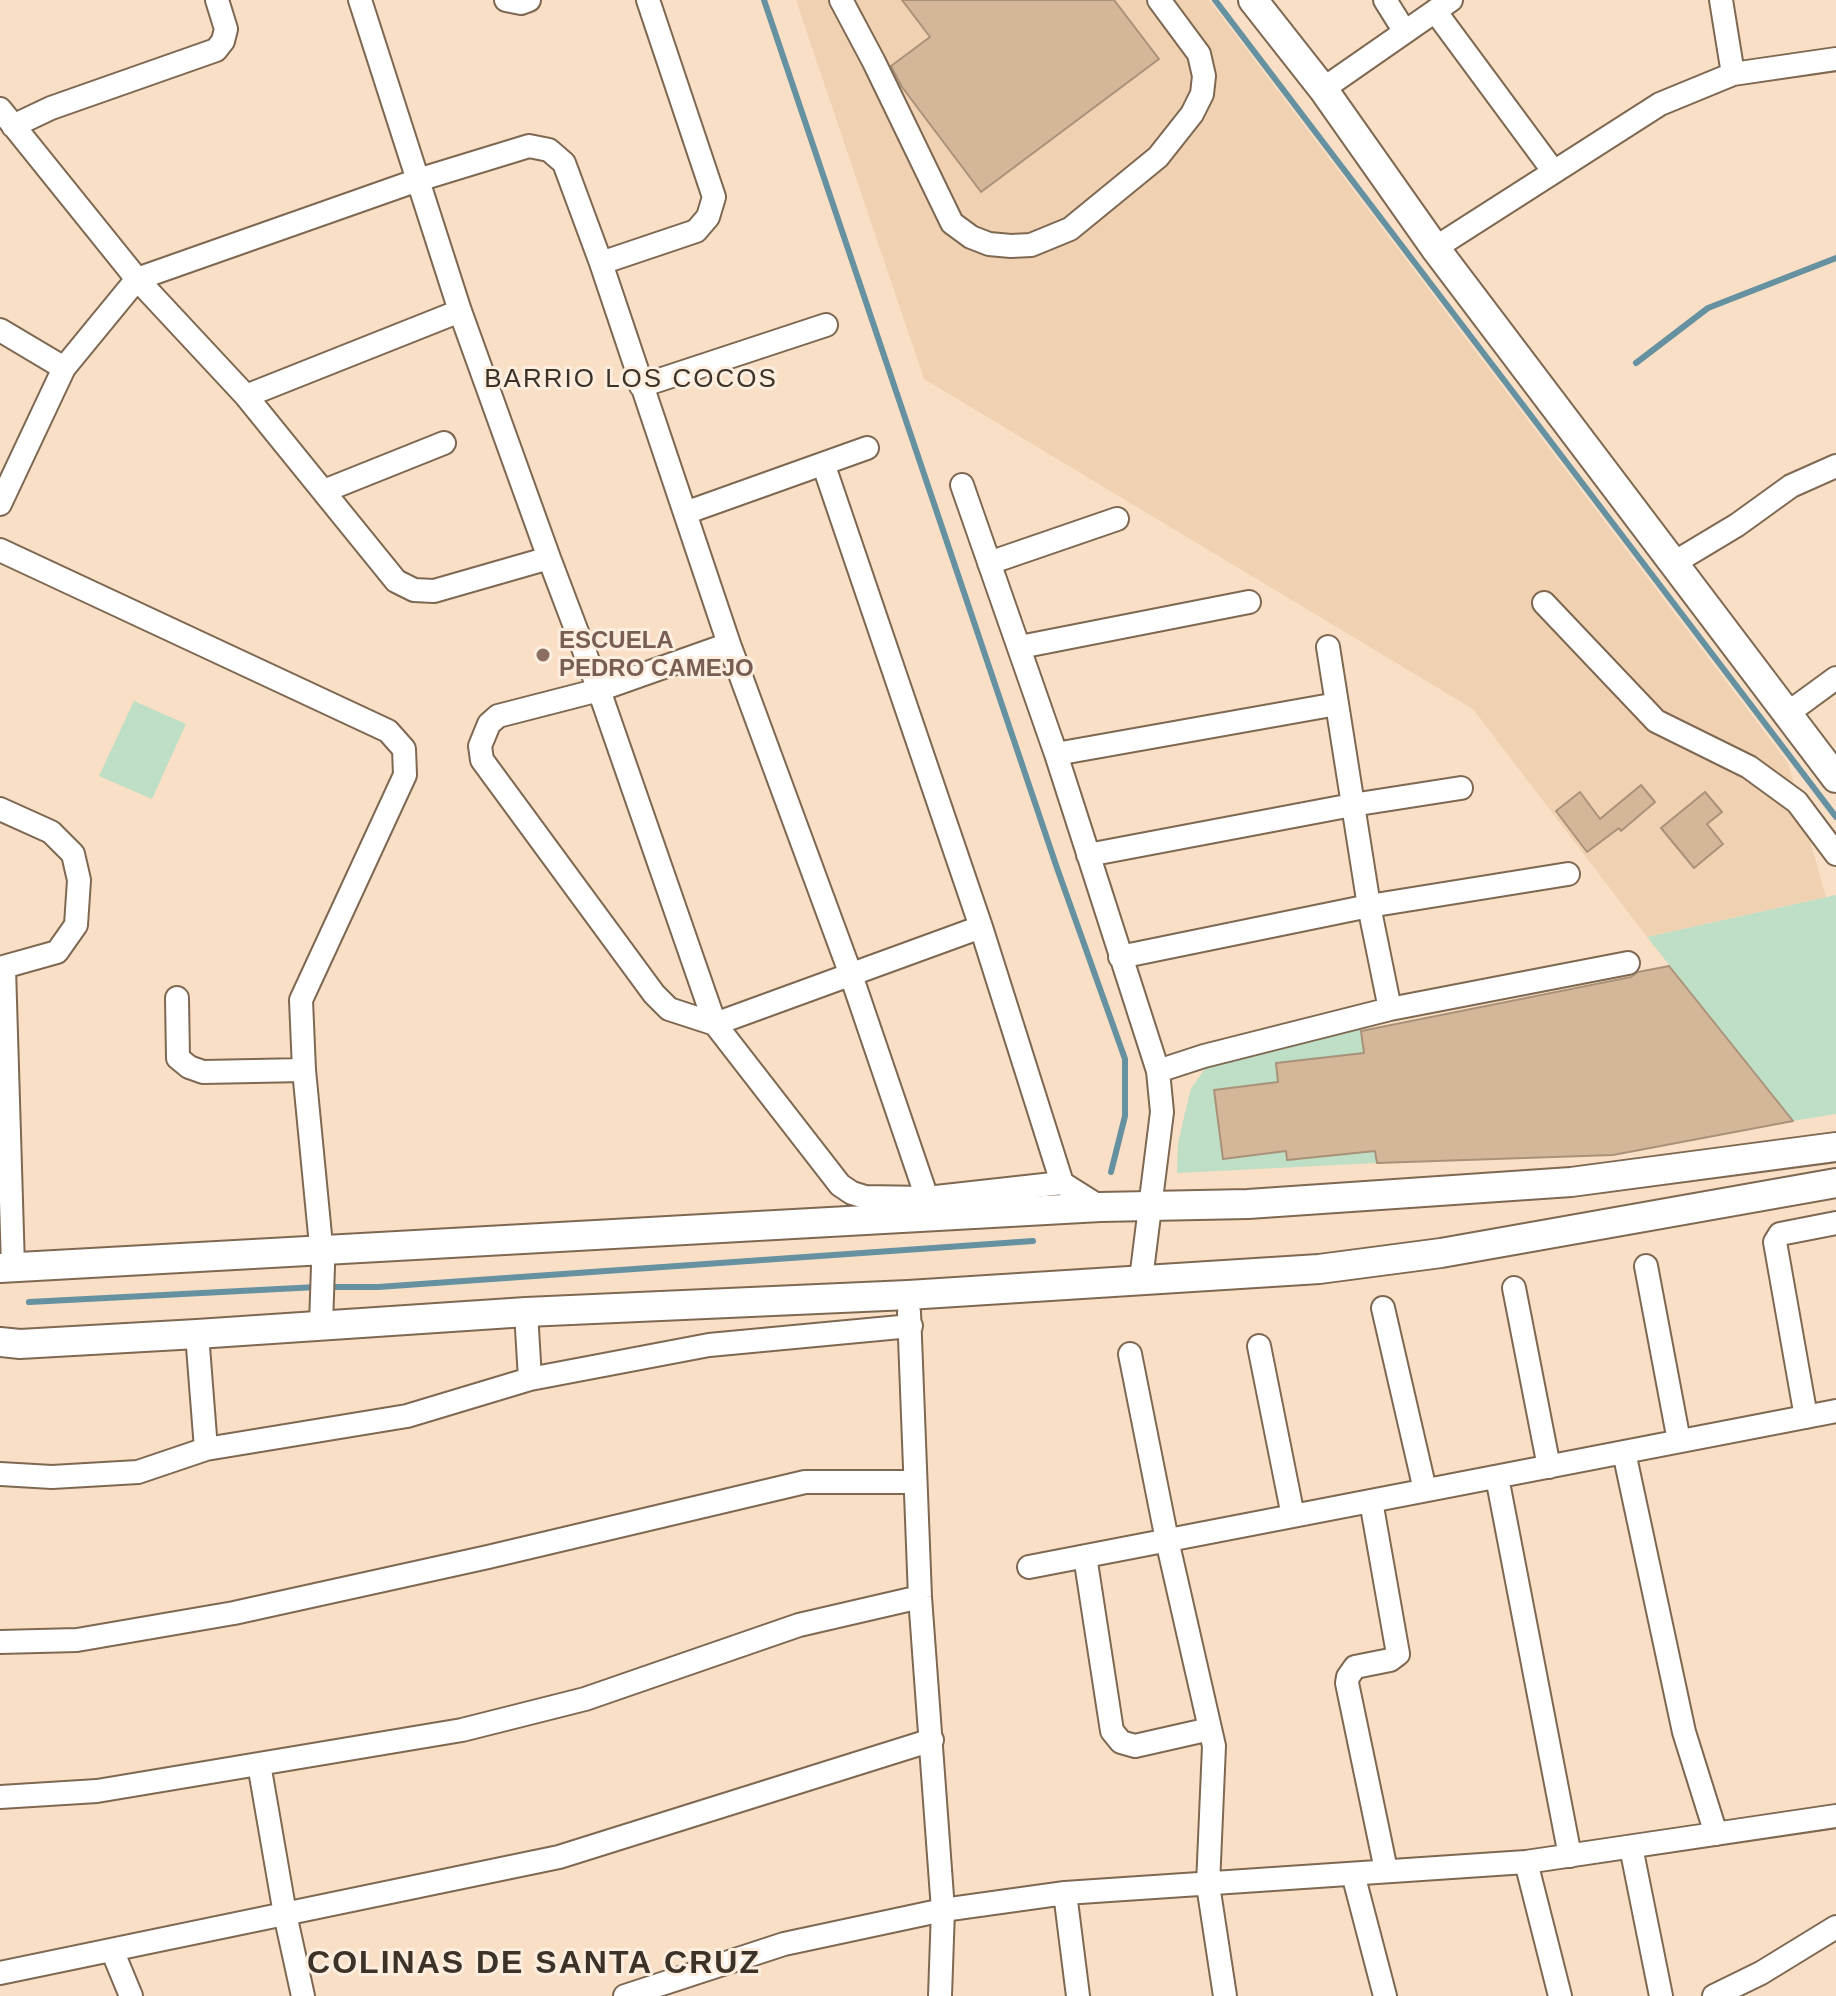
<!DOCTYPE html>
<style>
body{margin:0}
canvas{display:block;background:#f8dfc5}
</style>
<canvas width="1836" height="1996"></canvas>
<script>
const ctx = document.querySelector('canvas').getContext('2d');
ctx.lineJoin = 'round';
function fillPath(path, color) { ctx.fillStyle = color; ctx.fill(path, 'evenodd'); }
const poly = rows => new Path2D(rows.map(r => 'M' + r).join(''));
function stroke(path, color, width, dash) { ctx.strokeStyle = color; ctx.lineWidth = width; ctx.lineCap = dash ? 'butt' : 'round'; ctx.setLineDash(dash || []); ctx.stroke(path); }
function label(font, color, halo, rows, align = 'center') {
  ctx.font = font + ' Arial,sans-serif'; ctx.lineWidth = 6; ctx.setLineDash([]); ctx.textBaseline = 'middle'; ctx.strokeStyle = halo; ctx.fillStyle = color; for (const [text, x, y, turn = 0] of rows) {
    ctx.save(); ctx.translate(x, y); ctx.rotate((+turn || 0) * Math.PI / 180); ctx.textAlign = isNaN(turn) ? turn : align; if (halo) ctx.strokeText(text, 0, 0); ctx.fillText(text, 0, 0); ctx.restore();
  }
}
const built = poly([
 [796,0,1209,0,1788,763,1826,897,1647,937,1473,709,924,379]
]);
const green = poly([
 [134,701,186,724,152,799,99,776],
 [1836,895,1836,1114,1793,1121,1647,937],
 [1361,1028,1377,1163,1177,1173,1178,1144,1184,1117,1191,1089,1203,1071,1220,1058]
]);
const stream = poly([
 [764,0,1057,868,1125,1059,1125,1116,1111,1172],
 [1215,0,1836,817],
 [1636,363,1708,308,1836,258],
 [328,1287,378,1287,1033,1241],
 [29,1302,317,1287]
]);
const building = poly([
 [902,0,1114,0,1159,59,981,192,902,87,891,66,930,37,902,0],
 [1641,785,1655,802,1621,831,1619,828,1587,852,1556,811,1580,792,1600,819,1641,785],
 [1705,792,1722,812,1707,824,1723,844,1694,868,1661,828,1705,792],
 [1669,966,1793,1121,1613,1155,1377,1163,1375,1151,1287,1160,1286,1151,1223,1159,1214,1090,1278,1082,1276,1063,1364,1053,1361,1031,1631,977,1638,972,1669,966]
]);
const minor = poly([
 [360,0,460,311,549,558,599,690,715,1024,840,1185,852,1193,865,1197,927,1198,1062,1183,1100,1207],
 [506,0,521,3,529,0],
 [841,0,874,62,952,223,971,237,989,244,1011,246,1031,245,1070,229,1158,157,1192,114,1202,94,1204,76,1199,54,1159,0],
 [1385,0,1405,32],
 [1721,0,1733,74],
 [1435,11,1554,172],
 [1323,89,1451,0],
 [0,109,137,279,246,396,396,581,414,590,434,591,549,558],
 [13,126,51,108,216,50,223,41,226,29,217,0],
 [1435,248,1660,104,1733,74,1836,59],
 [601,263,696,231,708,217,714,197,648,0],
 [0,330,64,368],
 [641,386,826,325],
 [246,396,460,311],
 [824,466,981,927,1062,1183],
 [962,485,1056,754,1158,1071,1162,1112,1141,1279],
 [324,491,444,443],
 [0,504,64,368,137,279,418,180,529,146,549,150,564,163,601,263,729,644,851,975,927,1198],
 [685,513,867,448],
 [0,550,388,731,404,749,405,775,301,1000,304,1070,323,1266,321,1325],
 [989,563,1117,519],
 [1672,564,1737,525,1791,486,1836,466],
 [1544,603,1656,721,1749,767,1797,802,1836,854],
 [729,644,599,690,498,716,489,724,480,746,482,760,654,994,669,1009,715,1024,981,927],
 [1020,647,1249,602],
 [1328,647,1369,906,1390,1009],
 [1788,713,1836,678],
 [1056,754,1337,704],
 [0,809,51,832,73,854,79,880,76,925,57,952,0,968],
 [1088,855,1352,805,1461,788],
 [1120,957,1369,906,1568,874],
 [4,968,13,1267],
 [177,998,178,1058,189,1067,203,1072,304,1070],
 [1158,1071,1204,1056,1390,1009,1628,963],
 [1646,1266,1679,1441],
 [1514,1288,1549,1467],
 [1383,1308,1425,1490],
 [526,1312,530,1379],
 [909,1312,920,1597,943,1910,940,1996],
 [197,1334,206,1449],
 [1259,1346,1293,1516],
 [1130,1354,1167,1540,1214,1746,1208,1885,1225,1996],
 [1806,1417,1775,1242,1780,1234,1836,1223],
 [1624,1452,1684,1732,1716,1834],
 [0,1474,52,1477,138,1472,206,1449,407,1416,530,1379,709,1345,911,1326],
 [1497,1477,1570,1856],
 [1371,1501,1398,1654,1390,1660,1355,1667,1348,1677,1347,1683,1386,1870],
 [1085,1556,1112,1731,1121,1742,1135,1746,1210,1729],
 [1029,1567,1836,1411],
 [0,1642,77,1640,234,1613,488,1557,805,1482,915,1482],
 [259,1764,285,1914,303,1996],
 [0,1797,97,1791,462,1730,585,1699,799,1625,920,1597],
 [1631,1847,1661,1996],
 [1526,1862,1560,1996],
 [1353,1874,1385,1996],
 [1065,1893,1078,1996],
 [112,1950,131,1996],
 [0,1973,559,1857,932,1740],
 [625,1996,784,1944,943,1910,1065,1893,1526,1862,1836,1816],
 [1714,1996,1761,1973,1836,1927]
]);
const major = poly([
 [1253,0,1323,89,1435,248,1836,778],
 [0,1268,1100,1207,1248,1204,1571,1182,1836,1147],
 [0,1342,20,1344,197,1334,526,1312,908,1295,1319,1269,1441,1253,1836,1183]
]);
const markers = [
 [543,655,8,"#8d6e63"]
];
const educationNames = [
 ["ESCUELA",559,641],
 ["PEDRO CAMEJO",559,669]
];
const neighbourhoodNames = [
 ["BARRIO LOS COCOS",631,380]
];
const districtNames = [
 ["COLINAS DE SANTA CRUZ",534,1964]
];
fillPath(built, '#f0d2b2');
fillPath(green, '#bedec5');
stroke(stream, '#6591a1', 6);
fillPath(building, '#d4b798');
stroke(building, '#a9927a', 2);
stroke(minor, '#7e6852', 26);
stroke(major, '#7e6852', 32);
stroke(minor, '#fff', 22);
stroke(major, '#fff', 28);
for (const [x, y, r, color] of markers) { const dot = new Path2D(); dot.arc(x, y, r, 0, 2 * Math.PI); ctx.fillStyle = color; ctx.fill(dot); stroke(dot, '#fdeedf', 3); }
label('bold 24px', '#785e54', '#fdeedf', educationNames, 'left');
ctx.letterSpacing = '2px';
label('26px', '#3c3228', '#fdeedf', neighbourhoodNames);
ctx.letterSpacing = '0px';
ctx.letterSpacing = '2px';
label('bold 32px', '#3c3228', '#fdeedf', districtNames);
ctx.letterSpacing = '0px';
</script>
